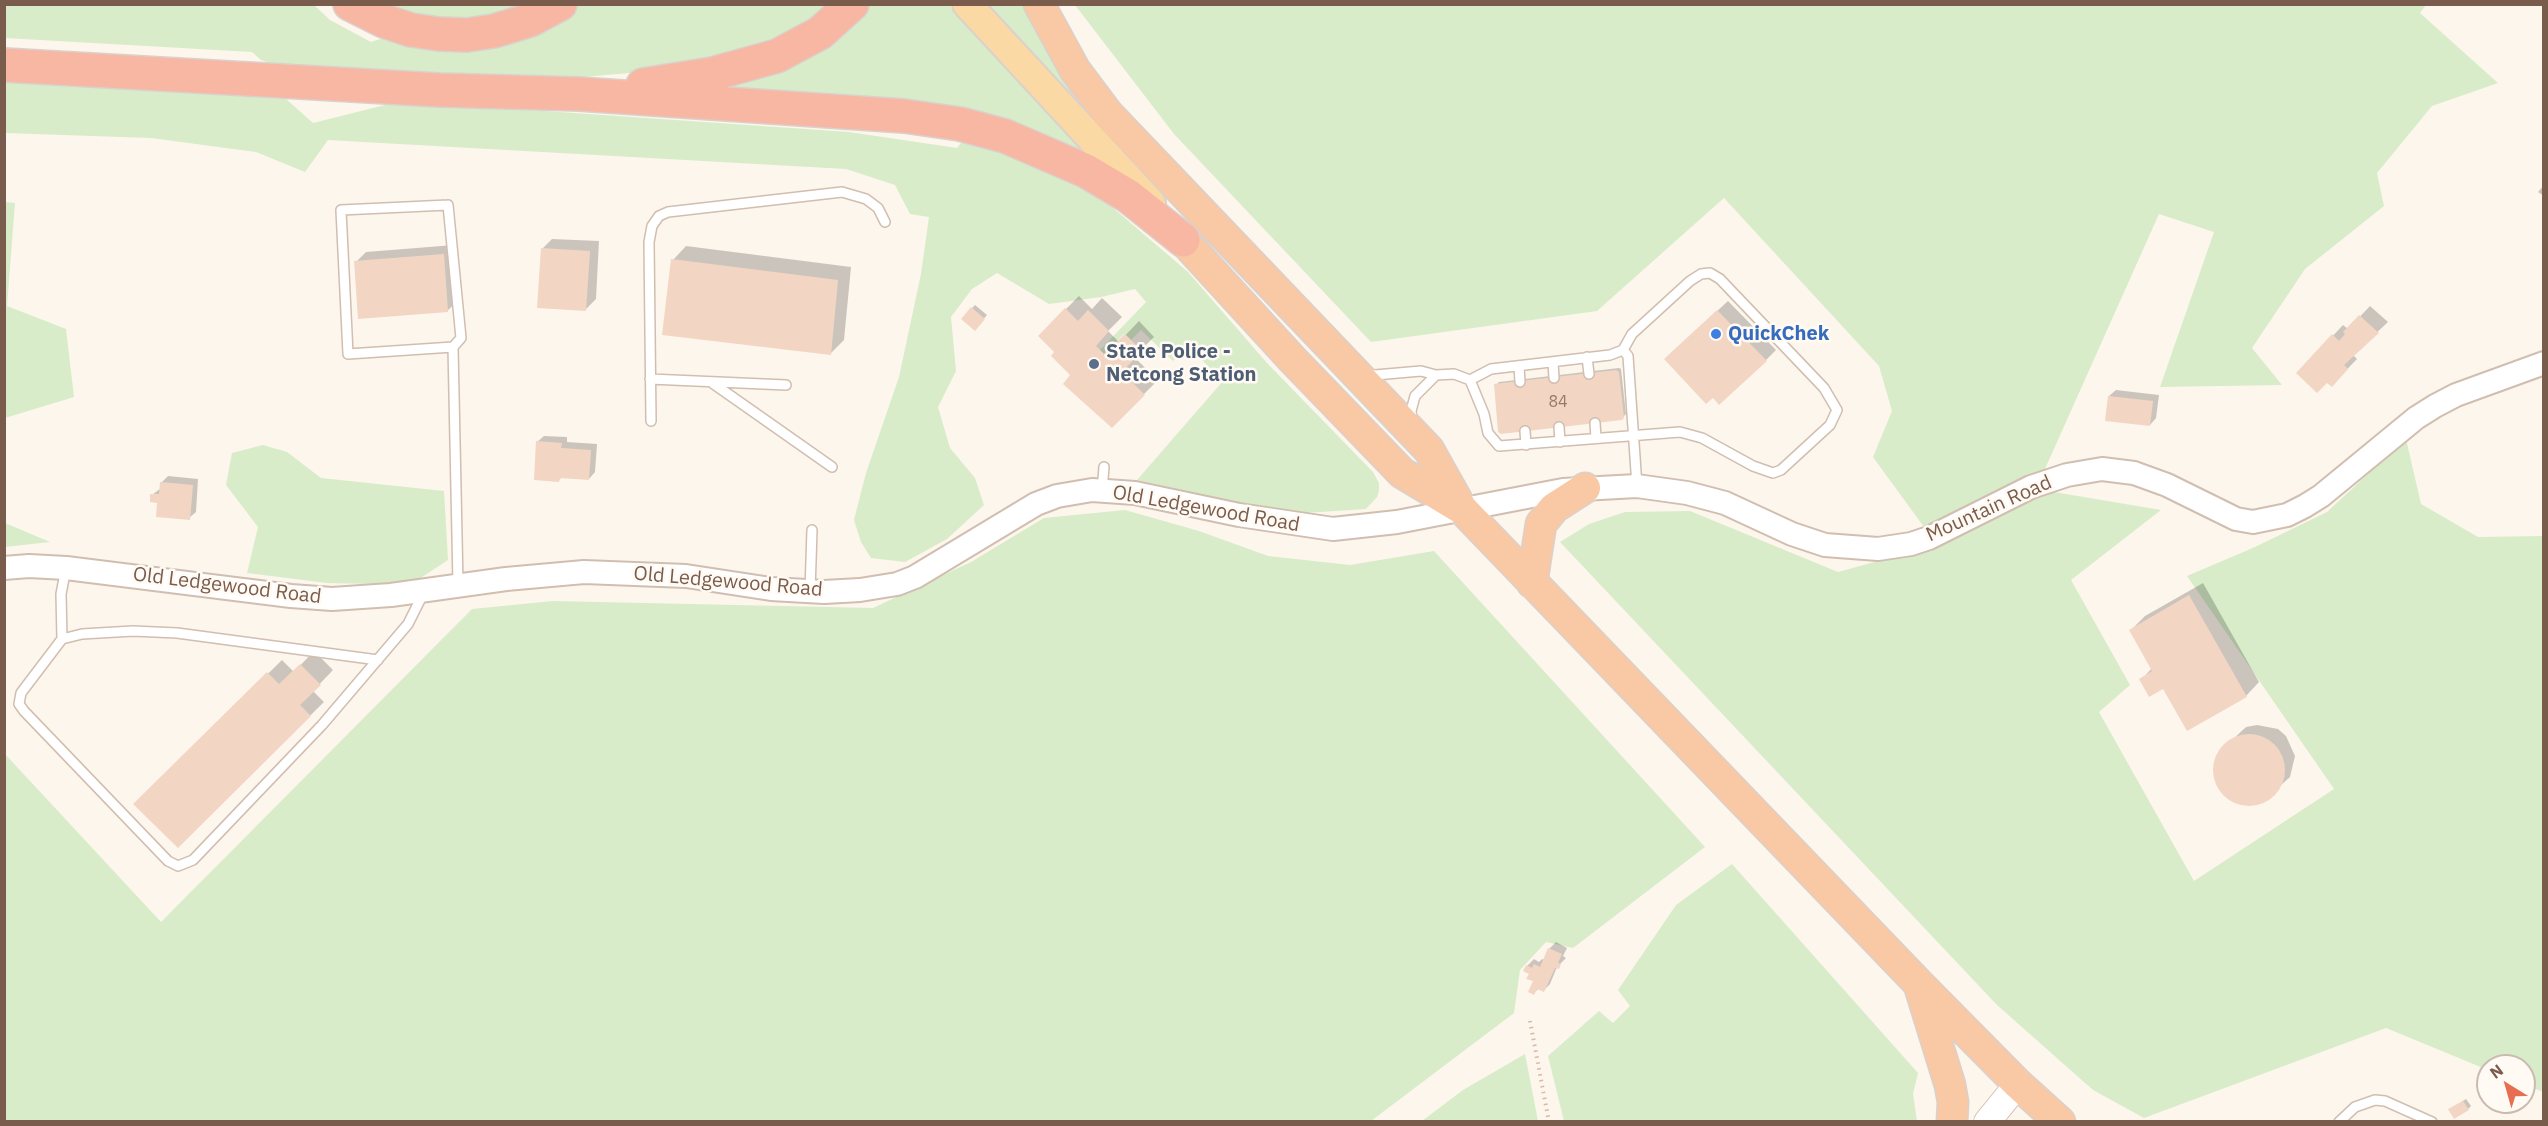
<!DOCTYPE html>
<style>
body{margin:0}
#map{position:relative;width:2548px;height:1126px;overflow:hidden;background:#fdf6ec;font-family:"IBM Plex Sans",sans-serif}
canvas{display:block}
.frame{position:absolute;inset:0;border:6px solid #7a5c4d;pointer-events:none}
.north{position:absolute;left:2476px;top:1054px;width:60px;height:60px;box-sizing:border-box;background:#fffaf3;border:2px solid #cabbb1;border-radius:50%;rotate:323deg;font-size:16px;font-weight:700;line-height:24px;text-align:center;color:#7a5c4d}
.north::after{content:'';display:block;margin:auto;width:21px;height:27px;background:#e76f51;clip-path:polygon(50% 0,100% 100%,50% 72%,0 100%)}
</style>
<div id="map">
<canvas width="2548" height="1126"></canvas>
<div class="frame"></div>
<div class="north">N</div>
</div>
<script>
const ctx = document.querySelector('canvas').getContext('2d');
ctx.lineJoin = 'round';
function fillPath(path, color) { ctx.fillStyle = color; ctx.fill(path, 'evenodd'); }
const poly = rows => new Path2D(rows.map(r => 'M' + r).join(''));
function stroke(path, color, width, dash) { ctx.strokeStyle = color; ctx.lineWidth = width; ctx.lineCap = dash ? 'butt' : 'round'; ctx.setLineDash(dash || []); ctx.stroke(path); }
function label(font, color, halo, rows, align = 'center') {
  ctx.font = font + ' "IBM Plex Sans",sans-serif'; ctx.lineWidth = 5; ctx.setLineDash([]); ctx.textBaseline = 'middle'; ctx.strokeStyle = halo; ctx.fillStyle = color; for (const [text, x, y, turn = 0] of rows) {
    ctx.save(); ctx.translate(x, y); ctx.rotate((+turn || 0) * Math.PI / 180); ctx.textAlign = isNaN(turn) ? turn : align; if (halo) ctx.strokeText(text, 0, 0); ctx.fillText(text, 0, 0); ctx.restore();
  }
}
const green = poly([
 [4,5,314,5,330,20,371,42,383,38,569,13,579,5,835,5,769,46,653,71,560,79,504,79,275,65,261,60,252,52,5,38],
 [382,5,534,5,494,19,424,20],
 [869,5,949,5,1091,154,720,87,852,22],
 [986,5,1026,5,1075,98,1075,99],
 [1075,5,2426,5,2420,13,2498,83,2432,106,2377,173,2384,206,2305,269,2252,348,2282,385,2160,387,2214,232,2159,214,2036,489,2161,510,2071,580,2130,685,2099,712,2194,881,2334,789,2187,576,2255,547,2327,512,2406,439,2421,504,2478,537,2543,536,2543,1092,2524,1084,2524,1066,2488,1066,2488,1070,2386,1028,2144,1118,2093,1090,1997,1005,1560,542,1589,524,1625,512,1690,511,1838,572,1937,545,1873,457,1892,411,1879,366,1724,198,1597,311,1371,342,1174,134],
 [4,82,286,99,313,123,401,101,849,132,957,148,965,138,1016,153,1091,189,1188,272,1267,363,1373,472,1379,483,1379,491,1377,497,1366,509,1305,513,1262,508,1137,480,1223,381,1189,347,1173,361,1141,330,1131,340,1124,334,1104,354,1100,350,1146,302,1135,289,1101,297,1049,304,997,273,972,289,951,317,956,371,938,407,950,448,975,478,984,505,947,539,905,562,871,558,861,542,854,520,866,473,899,377,921,274,929,217,910,214,895,185,846,169,328,140,305,172,256,152,151,138,5,133],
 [5,202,15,203,7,306,66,329,74,397,5,418],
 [263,445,287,452,321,478,444,491,448,560,416,581,373,584,327,583,247,573,258,527,226,485,232,453],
 [1125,510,1199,531,1268,556,1350,565,1434,551,1705,847,1573,948,1546,942,1520,970,1514,1013,1371,1121,5,1121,4,753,161,922,472,609,553,601,873,608,971,562,1044,518],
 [4,523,5,523,50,542,5,547],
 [1732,864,1918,1073,1913,1094,1917,1121,1564,1121,1548,1056,1599,1011,1613,1023,1630,1006,1618,990,1676,905],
 [1525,1054,1538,1121,1422,1121,1463,1090]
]);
const shadow = poly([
 [2544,185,2544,196,2538,192],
 [552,239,599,241,596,299,586,309,542,249],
 [454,245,458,301,447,311,356,262,366,252],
 [686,246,851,267,844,340,830,354,673,260],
 [1079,296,1092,309,1102,298,1122,317,1108,331,1119,342,1139,321,1154,337,1134,357,1158,380,1112,426,1056,351,1040,335],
 [1728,301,1776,350,1766,360,1676,349],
 [975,305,987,315,975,329,963,318],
 [2370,306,2388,322,2353,355,2357,359,2332,385,2328,381,2298,373,2343,325,2348,329],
 [1619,368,1621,369,1626,414,1621,419,1496,385,1499,382],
 [2116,390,2159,395,2156,418,2150,425,2109,396],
 [544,436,567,437,567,442,597,444,595,472,589,479,562,477,559,480,537,442],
 [168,476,198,479,196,512,189,518,159,501,152,495,161,488,161,483],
 [2203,583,2259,682,2246,696,2141,680,2152,668,2131,630,2145,616],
 [314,651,333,670,313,691,324,702,178,846,135,804,282,660,294,672],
 [2257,725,2278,729,2286,736,2295,756,2290,777,2262,802,2252,805,2231,800,2217,784,2215,762,2219,753,2230,742,2246,727],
 [1556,942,1567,948,1563,956,1566,958,1557,967,1550,984,1544,990,1539,988,1534,993,1535,981,1527,966,1534,959,1539,962,1542,959,1544,960,1549,949],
 [2466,1099,2471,1106,2468,1109,2453,1107]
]);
const building = poly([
 [541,248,590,251,586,311,537,308],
 [444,254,448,312,358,319,354,261],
 [671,259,838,280,831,355,662,335],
 [971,307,985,319,975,331,961,319],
 [1065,308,1078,321,1088,310,1109,331,1096,346,1104,354,1125,334,1142,351,1122,372,1145,395,1112,428,1063,384,1070,375,1051,356,1054,352,1038,336],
 [1717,310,1767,361,1719,405,1713,398,1706,404,1664,359],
 [2359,315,2379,333,2344,365,2348,369,2332,387,2327,383,2317,393,2296,373,2332,334,2339,341,2345,334,2343,332],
 [1616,370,1619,372,1624,418,1622,420,1501,434,1498,432,1494,384],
 [2108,396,2153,401,2150,426,2105,421],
 [536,441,562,443,561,448,591,450,589,480,560,478,559,482,534,480],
 [160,482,193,485,190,520,156,517,157,503,150,502,150,494,159,494],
 [2189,595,2247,697,2187,731,2163,689,2149,697,2139,679,2152,671,2129,630],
 [300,664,321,685,300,705,311,716,178,848,133,804,267,672,279,684],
 '2213 770a36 36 0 1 1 72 0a36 36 0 1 1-72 0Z',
 [1548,948,1562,954,1558,963,1561,964,1559,969,1555,968,1544,992,1537,989,1534,995,1528,992,1533,981,1526,979,1529,974,1523,971,1526,965,1532,968,1534,964,1540,967],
 [2463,1101,2469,1110,2454,1119,2448,1109]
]);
const path = poly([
 [1530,1021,1549,1122]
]);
const service = poly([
 [448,205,461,338,453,347,348,354,341,210,448,205],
 [453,347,458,584],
 [1623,350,1628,356,1637,486],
 [1587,357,1589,374],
 [1553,362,1554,378],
 [1519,366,1520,382],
 [1367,374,1375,375,1421,371,1436,375,1415,396,1411,411,1412,422],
 [1436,375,1454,374,1470,380,1484,414,1488,433,1499,446,1680,432,1702,438,1753,466,1773,473,1781,470,1830,425,1837,410,1824,388,1720,279,1710,273,1701,274,1690,281,1632,334,1623,350,1610,355,1491,369,1470,380],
 [650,379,786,385],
 [711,382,832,467],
 [651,421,649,242,652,226,659,216,668,212,842,192,866,199,878,208,885,222],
 [1595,423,1596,438],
 [1559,427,1560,442],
 [1525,431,1526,445],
 [1102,491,1104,467],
 [66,568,61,594,62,639,21,693,19,704,24,711,168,861,178,866,193,860,322,725,408,624,420,600,419,592],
 [810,591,812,530],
 [62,639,82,634,133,631,177,633,378,660],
 [2339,1122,2355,1107,2375,1100,2385,1101,2432,1122]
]);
const tertiary = poly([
 [4,568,29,566,66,568,291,596,332,599,391,595,506,579,584,572,686,576,771,589,824,592,860,590,897,584,915,577,1036,504,1057,496,1092,490,1135,493,1239,515,1333,529,1397,522,1563,490,1637,486,1687,493,1725,503,1792,534,1825,545,1878,549,1911,544,1929,538,2031,487,2067,475,2102,469,2134,473,2167,485,2236,519,2253,522,2287,515,2305,506,2321,496,2416,418,2435,406,2456,395,2544,363]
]);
const secondary = poly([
 [1987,1122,2018,1084]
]);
const primary = poly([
 [967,4,1151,203]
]);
const trunk = poly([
 [1039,4,1075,70,1108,114,1429,450,1462,509,1919,984,2018,1084,2060,1122],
 [1183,240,1292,359,1402,473,1460,508],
 [1532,583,1541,524,1554,508,1585,488],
 [1920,988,1950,1085,1953,1102,1952,1122]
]);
const motorway = poly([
 [350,4,384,21,411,30,439,34,467,35,494,31,530,20,560,4],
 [4,65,439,90,579,94,904,116,960,124,1005,136,1086,171,1128,196,1183,240],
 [643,85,712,74,777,56,820,33,852,4]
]);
const markers = [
 [1716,334,6,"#3f7fe0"],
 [1094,364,6,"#5c6f8a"]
];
const numberNames = [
 ["84",1558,402]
];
const shopNames = [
 ["QuickChek",1728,334]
];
const serviceNames = [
 ["State Police -",1106,352],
 ["Netcong Station",1106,375]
];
const streetNames = [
 ["Old Ledgewood Road",1206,509,10],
 ["Mountain Road",1989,509,-24],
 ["Old Ledgewood Road",728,582,5],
 ["Old Ledgewood Road",227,586,7]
];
fillPath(green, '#d8ecc9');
fillPath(shadow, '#0003');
fillPath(building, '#f3d5c3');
stroke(service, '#d1beb0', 12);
stroke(tertiary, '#d1beb0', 26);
stroke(secondary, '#d6c0b0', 28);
stroke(primary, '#dad1cd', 32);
stroke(trunk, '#dad1cd', 33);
stroke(motorway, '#dad1cd', 36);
stroke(path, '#d9b8a5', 4, [1.5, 4.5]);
stroke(service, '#fff', 9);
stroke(tertiary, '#fff', 22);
stroke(secondary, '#fff', 26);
stroke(primary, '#fbd9a5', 28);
stroke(trunk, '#f9c8a4', 30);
stroke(motorway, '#f7b7a3', 33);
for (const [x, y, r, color] of markers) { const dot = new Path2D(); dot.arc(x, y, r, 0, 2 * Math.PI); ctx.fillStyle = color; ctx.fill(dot); stroke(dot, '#fffaf3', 2); }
label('16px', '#987a6a', null, numberNames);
label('bold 20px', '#366cbe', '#fffaf3', shopNames, 'left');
label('bold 20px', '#4e5e75', '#fffaf3', serviceNames, 'left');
label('20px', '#7a5c4d', '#fffaf3', streetNames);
</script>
